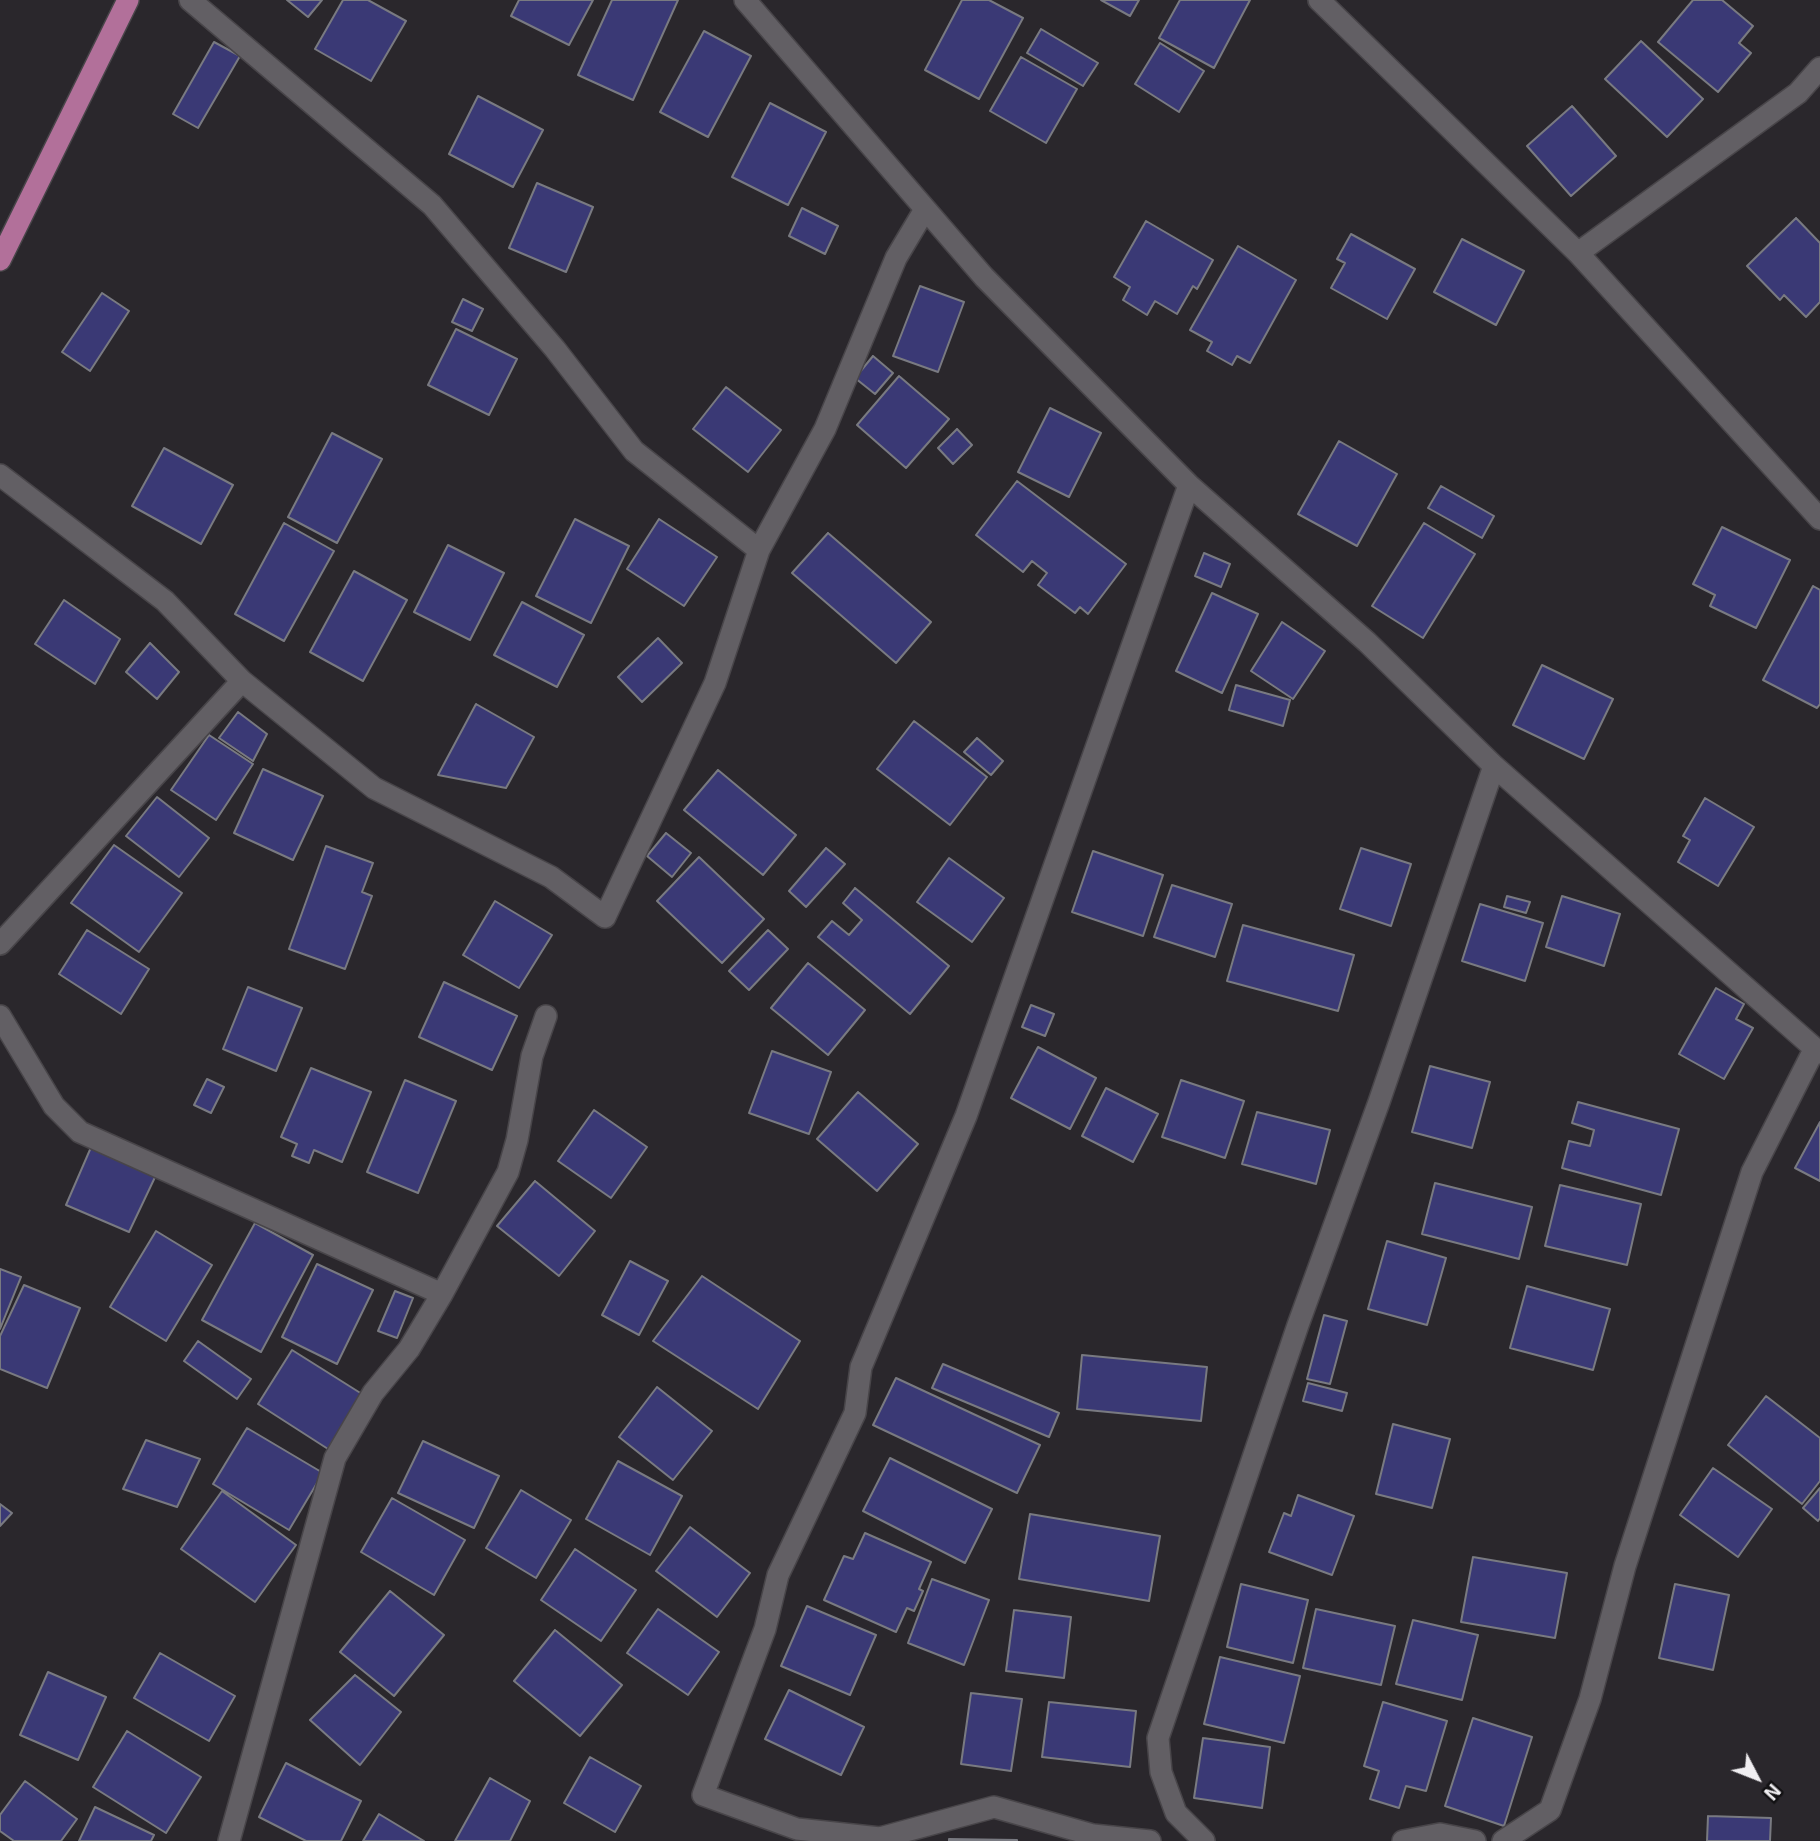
<!DOCTYPE html>
<style>
body{margin:0}
#map{position:relative;width:1820px;height:1841px;overflow:hidden;background:#2a272c;font-family:"Exo 2",sans-serif}
canvas{display:block}
.north{position:absolute;left:1722px;top:1743px;width:70px;height:70px;-webkit-text-stroke:5px #121113;paint-order:stroke;rotate:132deg;font-size:19px;font-weight:700;line-height:28px;text-align:center;color:#f0eef1}
.north::after{content:'';display:block;margin:auto;width:24px;height:32px;background:#f0eef1;clip-path:polygon(50% 0,100% 100%,50% 72%,0 100%)}
</style>
<div id="map">
<canvas width="1820" height="1841"></canvas>
<div class="north">N</div>
</div>
<script>
const ctx = document.querySelector('canvas').getContext('2d');
ctx.lineJoin = 'round';
function fillPath(path, color) { ctx.fillStyle = color; ctx.fill(path, 'evenodd'); }
const poly = rows => new Path2D(rows.map(r => 'M' + r).join(''));
function stroke(path, color, width, dash) { ctx.strokeStyle = color; ctx.lineWidth = width; ctx.lineCap = dash ? 'butt' : 'round'; ctx.setLineDash(dash || []); ctx.stroke(path); }
const building = poly([
 [287,0,322,0,308,17,287,0],
 [343,0,368,0,406,21,371,81,315,49,343,0],
 [519,0,593,0,569,45,511,16,519,0],
 [612,0,678,0,633,100,578,75,612,0],
 [962,0,989,0,1023,18,979,99,925,70,962,0],
 [1101,0,1139,0,1130,16,1101,0],
 [1180,0,1250,0,1214,68,1159,38,1180,0],
 [1693,0,1722,0,1753,26,1739,43,1751,53,1718,92,1658,42,1693,0],
 [1041,29,1098,63,1083,86,1027,53,1041,29],
 [704,31,751,56,708,137,660,112,704,31],
 [1641,41,1703,99,1667,137,1605,79,1641,41],
 [214,42,240,56,198,128,173,114,214,42],
 [1160,43,1204,71,1179,112,1135,84,1160,43],
 [1021,57,1077,89,1046,143,990,111,1021,57],
 [478,96,543,130,513,187,449,154,478,96],
 [770,103,826,132,788,205,732,177,770,103],
 [1572,106,1616,156,1571,196,1527,146,1572,106],
 [537,183,593,207,566,272,509,248,537,183],
 [802,208,838,226,825,254,789,236,802,208],
 [1796,218,1820,243,1820,302,1806,317,1784,295,1780,300,1747,266,1796,218],
 [1146,221,1213,260,1197,289,1193,286,1177,314,1155,301,1147,315,1123,300,1130,287,1114,277,1146,221],
 [1351,234,1415,269,1387,319,1331,288,1345,263,1337,259,1351,234],
 [1462,239,1524,271,1496,325,1434,292,1462,239],
 [1238,246,1296,280,1250,363,1237,356,1232,365,1207,351,1212,342,1190,330,1238,246],
 [920,286,964,302,938,372,893,356,920,286],
 [102,293,129,311,90,371,62,352,102,293],
 [463,299,483,309,472,331,452,322,463,299],
 [456,329,517,359,489,415,428,385,456,329],
 [873,356,893,373,875,394,855,378,873,356],
 [899,376,949,419,906,468,857,425,899,376],
 [726,387,781,430,748,472,693,429,726,387],
 [1050,408,1101,433,1069,497,1018,472,1050,408],
 [957,429,972,445,953,464,938,448,957,429],
 [332,433,382,459,337,543,288,517,332,433],
 [1339,441,1397,474,1357,546,1298,514,1339,441],
 [164,448,233,485,201,544,132,506,164,448],
 [1017,481,1126,564,1088,614,1080,607,1075,613,1038,585,1047,573,1032,561,1023,572,976,535,1017,481],
 [1441,486,1494,516,1482,538,1428,508,1441,486],
 [575,519,629,546,591,623,536,596,575,519],
 [659,519,717,557,684,606,627,569,659,519],
 [284,523,334,551,284,641,235,614,284,523],
 [1424,523,1475,554,1423,638,1372,606,1424,523],
 [1722,527,1790,560,1756,628,1710,606,1715,595,1693,584,1722,527],
 [828,533,931,622,896,663,792,573,828,533],
 [448,545,504,573,470,640,414,612,448,545],
 [1204,553,1230,564,1221,587,1195,576,1204,553],
 [354,571,407,600,363,681,310,652,354,571],
 [1813,586,1820,590,1820,704,1817,708,1763,680,1813,586],
 [1212,593,1258,614,1222,693,1176,671,1212,593],
 [64,600,120,639,95,684,35,644,64,600],
 [522,602,584,635,557,687,494,655,522,602],
 [1282,622,1325,651,1293,699,1251,671,1282,622],
 [658,638,682,663,642,702,618,677,658,638],
 [150,643,179,672,157,699,126,672,150,643],
 [1542,665,1613,699,1584,759,1513,725,1542,665],
 [1236,685,1290,700,1283,726,1229,710,1236,685],
 [476,704,534,737,506,788,438,775,476,704],
 [238,712,267,734,253,761,219,738,238,712],
 [914,721,987,777,950,825,877,769,914,721],
 [209,735,253,764,216,820,171,790,209,735],
 [977,738,1003,761,991,775,964,752,977,738],
 [263,769,323,796,293,860,234,833,263,769],
 [718,770,796,835,763,875,684,810,718,770],
 [157,797,209,838,179,877,126,836,157,797],
 [1705,798,1754,827,1718,886,1678,862,1690,840,1683,836,1705,798],
 [666,833,691,853,672,877,647,856,666,833],
 [114,845,182,893,139,952,71,903,114,845],
 [326,846,373,863,362,892,372,896,345,969,289,949,326,846],
 [826,848,845,864,806,907,789,891,826,848],
 [1361,848,1411,864,1391,926,1340,909,1361,848],
 [1093,851,1163,875,1143,936,1072,912,1093,851],
 [699,857,764,919,722,963,657,901,699,857],
 [949,858,1004,898,972,942,917,902,949,858],
 [1172,885,1232,904,1215,957,1154,937,1172,885],
 [855,888,949,966,910,1014,818,937,832,921,849,935,862,920,843,903,855,888],
 [1507,896,1530,902,1526,913,1504,907,1507,896],
 [1562,896,1620,914,1604,966,1546,947,1562,896],
 [495,901,552,935,519,988,463,955,495,901],
 [1480,904,1543,923,1525,981,1462,961,1480,904],
 [1243,925,1354,955,1338,1011,1227,981,1243,925],
 [87,930,149,969,121,1014,59,974,87,930],
 [768,930,788,949,749,990,729,971,768,930],
 [808,963,865,1010,828,1055,771,1008,808,963],
 [444,982,517,1016,492,1070,419,1037,444,982],
 [248,987,302,1008,276,1071,223,1049,248,987],
 [1716,988,1744,1004,1736,1019,1753,1028,1724,1079,1679,1054,1716,988],
 [1031,1005,1054,1014,1045,1036,1022,1027,1031,1005],
 [1038,1047,1096,1078,1070,1129,1011,1098,1038,1047],
 [772,1051,831,1072,809,1134,749,1113,772,1051],
 [1430,1066,1490,1082,1472,1148,1412,1132,1430,1066],
 [311,1068,371,1092,342,1162,314,1150,309,1163,292,1156,297,1144,281,1137,311,1068],
 [207,1079,224,1087,211,1113,194,1105,207,1079],
 [405,1080,456,1101,418,1193,367,1172,405,1080],
 [1181,1080,1244,1101,1225,1158,1162,1137,1181,1080],
 [1106,1088,1158,1114,1133,1162,1082,1136,1106,1088],
 [858,1092,918,1144,877,1191,817,1139,858,1092],
 [1578,1102,1679,1129,1661,1195,1562,1168,1569,1141,1590,1146,1594,1130,1572,1123,1578,1102],
 [594,1110,647,1147,611,1198,558,1161,594,1110],
 [1257,1112,1330,1130,1316,1184,1242,1164,1257,1112],
 [1820,1122,1820,1181,1795,1168,1820,1122],
 [92,1145,157,1173,129,1232,66,1205,92,1145],
 [535,1181,595,1231,559,1276,497,1226,535,1181],
 [1435,1183,1532,1207,1519,1259,1422,1234,1435,1183],
 [1560,1185,1641,1204,1627,1265,1545,1246,1560,1185],
 [255,1223,313,1255,261,1352,202,1320,255,1223],
 [156,1231,212,1265,166,1341,110,1307,156,1231],
 [1387,1241,1446,1258,1427,1325,1368,1309,1387,1241],
 [630,1261,668,1281,639,1335,602,1315,630,1261],
 [317,1264,373,1290,337,1364,282,1337,317,1264],
 [0,1269,21,1277,0,1329,0,1269],
 [702,1276,800,1341,758,1409,653,1341,702,1276],
 [24,1285,80,1308,47,1388,0,1369,0,1336,24,1285],
 [1527,1286,1610,1309,1593,1370,1510,1348,1527,1286],
 [395,1291,413,1298,397,1338,378,1331,395,1291],
 [1324,1315,1347,1321,1330,1384,1307,1379,1324,1315],
 [198,1341,251,1379,237,1399,184,1361,198,1341],
 [292,1350,362,1394,328,1449,258,1404,292,1350],
 [1082,1355,1207,1367,1201,1421,1077,1409,1082,1355],
 [943,1364,1059,1413,1049,1437,932,1388,943,1364],
 [896,1378,1040,1445,1017,1493,873,1425,896,1378],
 [1308,1383,1347,1393,1342,1411,1303,1401,1308,1383],
 [657,1387,712,1431,673,1480,619,1437,657,1387],
 [1766,1396,1820,1438,1820,1481,1802,1504,1728,1445,1766,1396],
 [1393,1424,1450,1439,1432,1508,1376,1494,1393,1424],
 [247,1428,323,1473,289,1530,213,1484,247,1428],
 [146,1440,200,1459,177,1507,123,1489,146,1440],
 [423,1441,499,1476,474,1528,398,1493,423,1441],
 [890,1458,992,1509,965,1563,863,1511,890,1458],
 [618,1461,682,1496,650,1555,586,1519,618,1461],
 [1713,1468,1772,1509,1738,1557,1680,1515,1713,1468],
 [1820,1488,1820,1518,1818,1521,1803,1508,1820,1488],
 [521,1490,571,1520,536,1578,486,1548,521,1490],
 [222,1491,296,1545,255,1602,181,1549,222,1491],
 [1298,1495,1354,1516,1332,1575,1269,1552,1284,1513,1291,1516,1298,1495],
 [392,1498,465,1540,434,1595,361,1552,392,1498],
 [0,1504,12,1513,0,1526,0,1504],
 [1030,1514,1160,1536,1149,1601,1019,1579,1030,1514],
 [690,1527,750,1573,717,1617,656,1571,690,1527],
 [865,1533,931,1562,919,1589,923,1591,914,1611,907,1608,896,1632,824,1600,844,1556,853,1559,865,1533],
 [575,1549,636,1590,601,1641,541,1600,575,1549],
 [1473,1557,1567,1573,1555,1638,1461,1622,1473,1557],
 [932,1579,989,1600,964,1665,908,1643,932,1579],
 [1241,1584,1308,1600,1293,1663,1227,1647,1241,1584],
 [1675,1584,1729,1595,1713,1670,1659,1658,1675,1584],
 [390,1591,444,1635,394,1696,340,1652,390,1591],
 [807,1606,876,1635,850,1695,781,1666,807,1606],
 [658,1609,719,1652,688,1695,627,1653,658,1609],
 [1316,1609,1395,1626,1381,1685,1303,1668,1316,1609],
 [1014,1610,1071,1617,1064,1678,1006,1671,1014,1610],
 [1413,1620,1478,1635,1462,1700,1396,1684,1413,1620],
 [555,1630,622,1685,580,1736,514,1681,555,1630],
 [160,1653,235,1696,209,1741,134,1698,160,1653],
 [1220,1657,1300,1676,1284,1743,1204,1724,1220,1657],
 [48,1672,106,1697,78,1760,20,1735,48,1672],
 [355,1675,401,1712,360,1765,310,1720,355,1675],
 [789,1690,864,1727,841,1775,765,1739,789,1690],
 [971,1693,1022,1699,1011,1771,961,1764,971,1693],
 [1049,1702,1136,1711,1130,1767,1042,1757,1049,1702],
 [1383,1702,1447,1721,1426,1791,1406,1786,1399,1808,1370,1799,1379,1771,1364,1766,1383,1702],
 [1473,1718,1532,1737,1504,1826,1445,1806,1473,1718],
 [127,1731,201,1777,166,1833,93,1787,127,1731],
 [1203,1738,1270,1747,1262,1808,1194,1798,1203,1738],
 [590,1757,641,1786,615,1832,564,1803,590,1757],
 [286,1763,361,1801,341,1841,306,1841,259,1817,286,1763],
 [490,1778,530,1801,510,1841,455,1841,490,1778],
 [25,1781,77,1819,61,1841,14,1841,0,1831,0,1815,25,1781],
 [95,1807,154,1835,151,1841,79,1841,95,1807],
 [379,1814,424,1841,363,1841,379,1814],
 [1708,1816,1771,1818,1770,1841,1707,1841,1708,1816],
 [949,1839,1017,1840,1017,1841,949,1841,949,1839]
]);
const minor = poly([
 [190,0,432,205,555,349,634,451,759,550],
 [745,0,984,277,1189,485,1367,642,1494,766,1820,1053],
 [1319,0,1578,253,1820,519],
 [1578,253,1798,93,1820,68],
 [0,475,165,601,242,681,374,788,551,877,605,917,715,683,759,550,825,429,896,258,924,211],
 [0,944,242,681],
 [0,1016,54,1106,80,1132,442,1294],
 [229,1841,335,1458,373,1393,409,1349,442,1294,508,1172,517,1140,532,1056,546,1016],
 [1150,1841,1093,1835,994,1807,880,1838,797,1829,703,1795,765,1629,778,1575,855,1413,861,1367,966,1116,1189,485],
 [1204,1841,1176,1813,1161,1772,1158,1738,1298,1325,1379,1102,1494,766],
 [1403,1841,1440,1834,1475,1841],
 [1503,1841,1550,1810,1590,1699,1625,1566,1752,1172,1815,1048]
]);
const major = poly([
 [0,260,128,0]
]);
fillPath(building, '#3a3975');
stroke(building, '#797a81', 2);
stroke(minor, '#484549', 24);
stroke(major, '#484549', 24);
stroke(minor, '#625f64', 21);
stroke(major, '#b2709a', 21);
</script>
